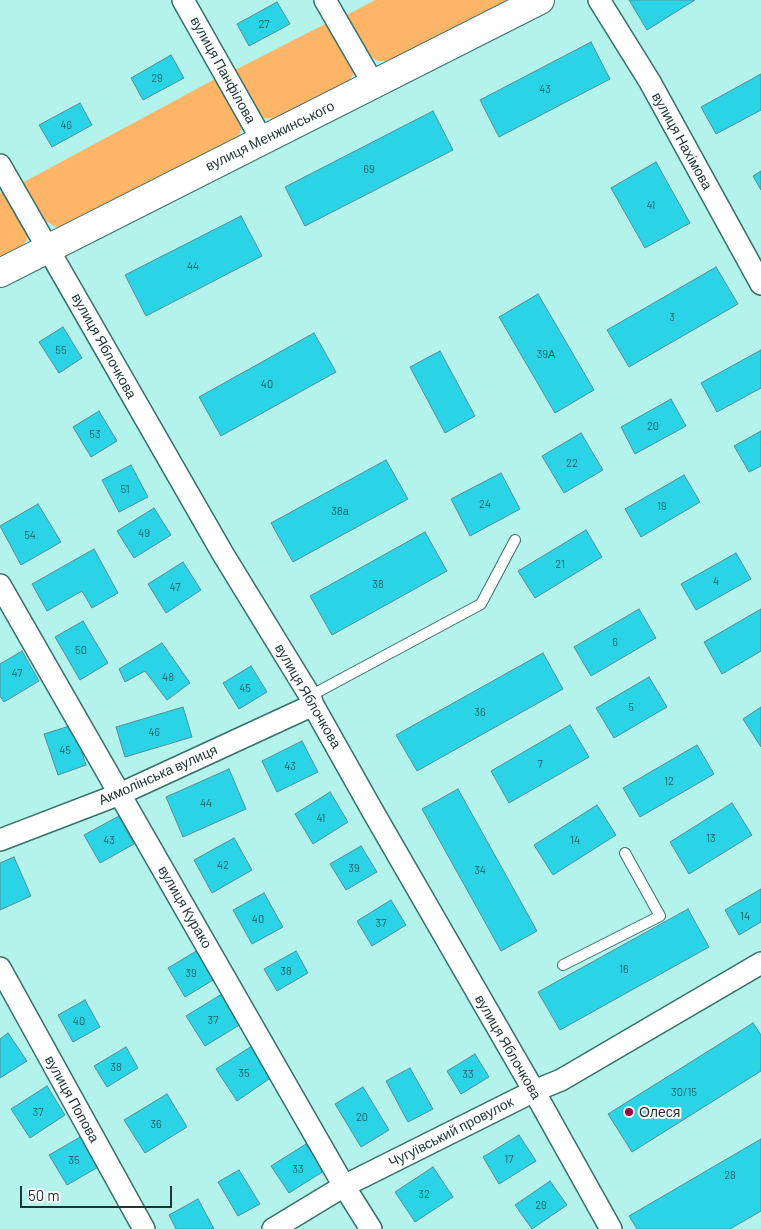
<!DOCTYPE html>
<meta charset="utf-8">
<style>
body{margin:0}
#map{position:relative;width:761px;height:1229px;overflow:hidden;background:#b4f3eb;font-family:Barlow,sans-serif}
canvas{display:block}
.scale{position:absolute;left:20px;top:1186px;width:152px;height:22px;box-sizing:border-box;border:2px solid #1b3532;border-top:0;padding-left:6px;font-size:15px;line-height:18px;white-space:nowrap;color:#1b3532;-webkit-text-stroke:4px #fff;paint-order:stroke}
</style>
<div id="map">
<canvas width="761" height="1229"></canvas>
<div class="scale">50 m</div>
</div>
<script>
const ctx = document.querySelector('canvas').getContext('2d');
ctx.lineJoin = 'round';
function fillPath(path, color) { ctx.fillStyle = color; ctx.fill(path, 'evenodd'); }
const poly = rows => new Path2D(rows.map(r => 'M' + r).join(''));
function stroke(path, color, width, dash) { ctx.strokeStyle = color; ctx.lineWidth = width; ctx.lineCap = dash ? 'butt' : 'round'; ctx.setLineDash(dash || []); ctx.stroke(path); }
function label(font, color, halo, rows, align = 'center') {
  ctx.font = font + ' Barlow,sans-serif'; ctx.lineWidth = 4; ctx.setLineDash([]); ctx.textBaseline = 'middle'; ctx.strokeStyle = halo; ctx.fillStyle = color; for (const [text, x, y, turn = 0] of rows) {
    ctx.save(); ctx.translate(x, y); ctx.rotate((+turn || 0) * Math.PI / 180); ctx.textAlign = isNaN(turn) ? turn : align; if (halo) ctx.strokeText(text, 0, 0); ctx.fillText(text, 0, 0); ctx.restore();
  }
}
const green = poly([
 [375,0,511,0,393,61,378,61,363,52,343,17],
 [329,22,351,62,354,72,349,82,275,119,264,118,257,110,233,71],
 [215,79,242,121,240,134,234,143,72,227,56,227,41,218,22,183],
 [6,190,26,226,27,240,17,252,0,261,0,193]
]);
const building = poly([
 [629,0,695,0,647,30,629,0],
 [277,2,290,24,249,46,237,24,277,2],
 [591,42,610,79,499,137,480,100,591,42],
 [171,55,184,78,143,100,131,78,171,55],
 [761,74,761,110,716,134,701,107,761,74],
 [80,103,92,125,52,147,39,125,80,103],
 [433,111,453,150,305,226,285,187,433,111],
 [656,162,690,223,645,248,611,188,656,162],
 [761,171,761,190,753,176,761,171],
 [241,216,262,256,146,316,125,275,241,216],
 [716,267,738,304,629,367,607,330,716,267],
 [538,294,594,390,555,413,499,317,538,294],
 [63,327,82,358,59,373,39,342,63,327],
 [314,333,336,372,221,436,199,397,314,333],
 [761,350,761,388,717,412,701,383,761,350],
 [440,351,475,416,445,433,410,367,440,351],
 [671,399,686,426,635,454,621,427,671,399],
 [99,411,117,441,91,457,73,427,99,411],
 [761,431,761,466,749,472,734,446,761,431],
 [581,433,603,470,564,493,542,456,581,433],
 [386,460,408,499,293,562,271,523,386,460],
 [131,465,148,497,119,512,102,480,131,465],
 [501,473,520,509,470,536,451,499,501,473],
 [684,475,700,502,641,537,625,509,684,475],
 [38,504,61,542,21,565,0,526,38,504],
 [154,508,171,535,134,558,117,531,154,508],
 [586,530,602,557,535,598,518,571,586,530],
 [425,532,447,571,332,635,310,596,425,532],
 [94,549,118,593,92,608,82,591,47,611,32,584,94,549],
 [736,553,751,579,696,610,681,584,736,553],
 [183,562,201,590,166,613,148,584,183,562],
 [639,609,656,638,591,676,574,647,639,609],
 [761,609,761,651,722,674,704,642,761,609],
 [83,621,108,663,80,680,55,637,83,621],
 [162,643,190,683,167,700,145,671,125,682,119,669,162,643],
 [22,651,39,681,4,702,0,696,0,664,22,651],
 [543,653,563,689,417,771,396,735,543,653],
 [251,666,267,692,239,709,223,683,251,666],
 [649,677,667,707,614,738,596,708,649,677],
 [183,707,192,737,125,757,116,727,183,707],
 [761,707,761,747,743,719,761,707],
 [73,725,86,765,58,775,44,734,73,725],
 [570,725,589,757,509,803,491,771,570,725],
 [302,741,318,772,277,792,262,761,302,741],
 [697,745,714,774,640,817,623,788,697,745],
 [229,769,246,809,183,837,166,797,229,769],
 [458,789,537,931,501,951,422,809,458,789],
 [330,792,348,822,313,844,295,814,330,792],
 [732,803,752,835,689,874,670,842,732,803],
 [597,805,616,835,553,875,534,845,597,805],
 [119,816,134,844,100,863,84,835,119,816],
 [234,838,252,870,212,893,194,860,234,838],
 [361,846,377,872,346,890,330,864,361,846],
 [14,857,31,896,0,910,0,863,14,857],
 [761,889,761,922,739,935,725,910,761,889],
 [264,893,283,927,252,944,233,910,264,893],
 [391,900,406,925,372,946,357,921,391,900],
 [688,909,709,947,560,1030,538,992,688,909],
 [198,950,215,979,185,997,168,968,198,950],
 [296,951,308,973,277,991,264,969,296,951],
 [222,994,241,1024,205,1046,186,1016,222,994],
 [85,1000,100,1027,73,1042,58,1015,85,1000],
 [753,1023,761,1035,761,1071,632,1152,608,1114,753,1023],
 [8,1033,27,1061,0,1078,0,1039,8,1033],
 [252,1046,272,1077,237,1101,216,1069,252,1046],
 [126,1047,138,1068,107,1087,94,1066,126,1047],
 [475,1054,489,1077,461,1094,447,1071,475,1054],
 [410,1068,433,1109,408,1122,386,1081,410,1068],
 [47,1086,65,1115,30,1138,11,1109,47,1086],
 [363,1087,389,1130,361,1147,335,1104,363,1087],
 [167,1094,187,1127,145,1153,124,1120,167,1094],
 [519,1135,536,1161,499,1184,483,1157,519,1135],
 [82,1136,100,1166,67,1185,49,1155,82,1136],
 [761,1139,761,1211,730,1229,637,1229,629,1216,761,1139],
 [306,1144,324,1171,289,1193,271,1166,306,1144],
 [433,1167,453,1197,415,1222,395,1192,433,1167],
 [239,1170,260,1204,238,1216,218,1182,239,1170],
 [550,1181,567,1205,532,1229,515,1205,550,1181],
 [198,1199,214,1229,176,1229,169,1215,198,1199]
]);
const lane = poly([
 [310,696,481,604,515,540],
 [563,965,660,916,625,853]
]);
const street = poly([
 [183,0,262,140],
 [325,0,374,85],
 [599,0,650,82,761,284],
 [0,165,223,554,310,696,313,705,372,810,534,1091,611,1229],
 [0,585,344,1186,371,1229],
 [0,840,120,794,313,705],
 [0,968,144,1229],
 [273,1229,344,1186,534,1091,561,1080,761,963]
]);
const secondary = poly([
 [0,273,540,0]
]);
const markers = [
 [629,1112,5,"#9f0346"]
];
const numberNames = [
 ["27",264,24],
 ["29",157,78],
 ["43",545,89],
 ["46",66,125],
 ["69",369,169],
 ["41",651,205],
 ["44",193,266],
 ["3",672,317],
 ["55",61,350],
 ["39А",546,354],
 ["40",267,384],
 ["20",653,426],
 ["53",95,434],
 ["22",572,463],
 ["51",125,489],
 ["24",485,504],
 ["19",662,506],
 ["38а",340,511],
 ["49",144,533],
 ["54",30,535],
 ["21",560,564],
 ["4",716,581],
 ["38",378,584],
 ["47",175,587],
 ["6",615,642],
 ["50",81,650],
 ["47",17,673],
 ["48",168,677],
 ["45",245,688],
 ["5",631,707],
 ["36",480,712],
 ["46",154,732],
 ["45",65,750],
 ["7",540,764],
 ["43",290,766],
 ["12",669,781],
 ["44",206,803],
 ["41",321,818],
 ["13",711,838],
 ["43",109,840],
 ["14",575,840],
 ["42",223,865],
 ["39",354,868],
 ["34",480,870],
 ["14",745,916],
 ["40",258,919],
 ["37",381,923],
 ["16",624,969],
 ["38",286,971],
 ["39",191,973],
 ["37",213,1020],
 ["40",79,1021],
 ["38",116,1067],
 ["35",244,1073],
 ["33",468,1074],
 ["30/15",684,1092],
 ["37",38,1112],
 ["20",362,1117],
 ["36",156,1124],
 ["17",509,1159],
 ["35",74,1160],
 ["33",298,1169],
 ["28",730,1175],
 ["32",424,1194],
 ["29",541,1205]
];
const streetNames = [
 ["вулиця Панфілова",223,70,61],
 ["вулиця Менжинського",270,136,-26],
 ["вулиця Нахімова",682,141,61],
 ["вулиця Яблочкова",104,346,61],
 ["вулиця Яблочкова",308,696,60],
 ["Акмолінська вулиця",158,775,-24],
 ["вулиця Курако",185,907,60],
 ["вулиця Яблочкова",508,1047,60],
 ["вулиця Попова",72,1099,61],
 ["Чугуївський провулок",451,1132,-27]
];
const poiNames = [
 ["Олеся",639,1112]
];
fillPath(green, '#feb568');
fillPath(building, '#2ad4e6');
stroke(building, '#538f97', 1);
stroke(lane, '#34716a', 12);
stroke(street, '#34716a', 24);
stroke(secondary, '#34716a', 30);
stroke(lane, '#fff', 10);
stroke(street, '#fff', 21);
stroke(secondary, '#fff', 28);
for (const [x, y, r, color] of markers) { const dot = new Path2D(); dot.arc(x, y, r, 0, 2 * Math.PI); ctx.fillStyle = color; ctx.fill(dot); stroke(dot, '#fff', 2); }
label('11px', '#1f5d5f', null, numberNames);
label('14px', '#1b3532', '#fff', streetNames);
label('14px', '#1b3532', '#fff', poiNames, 'left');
</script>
